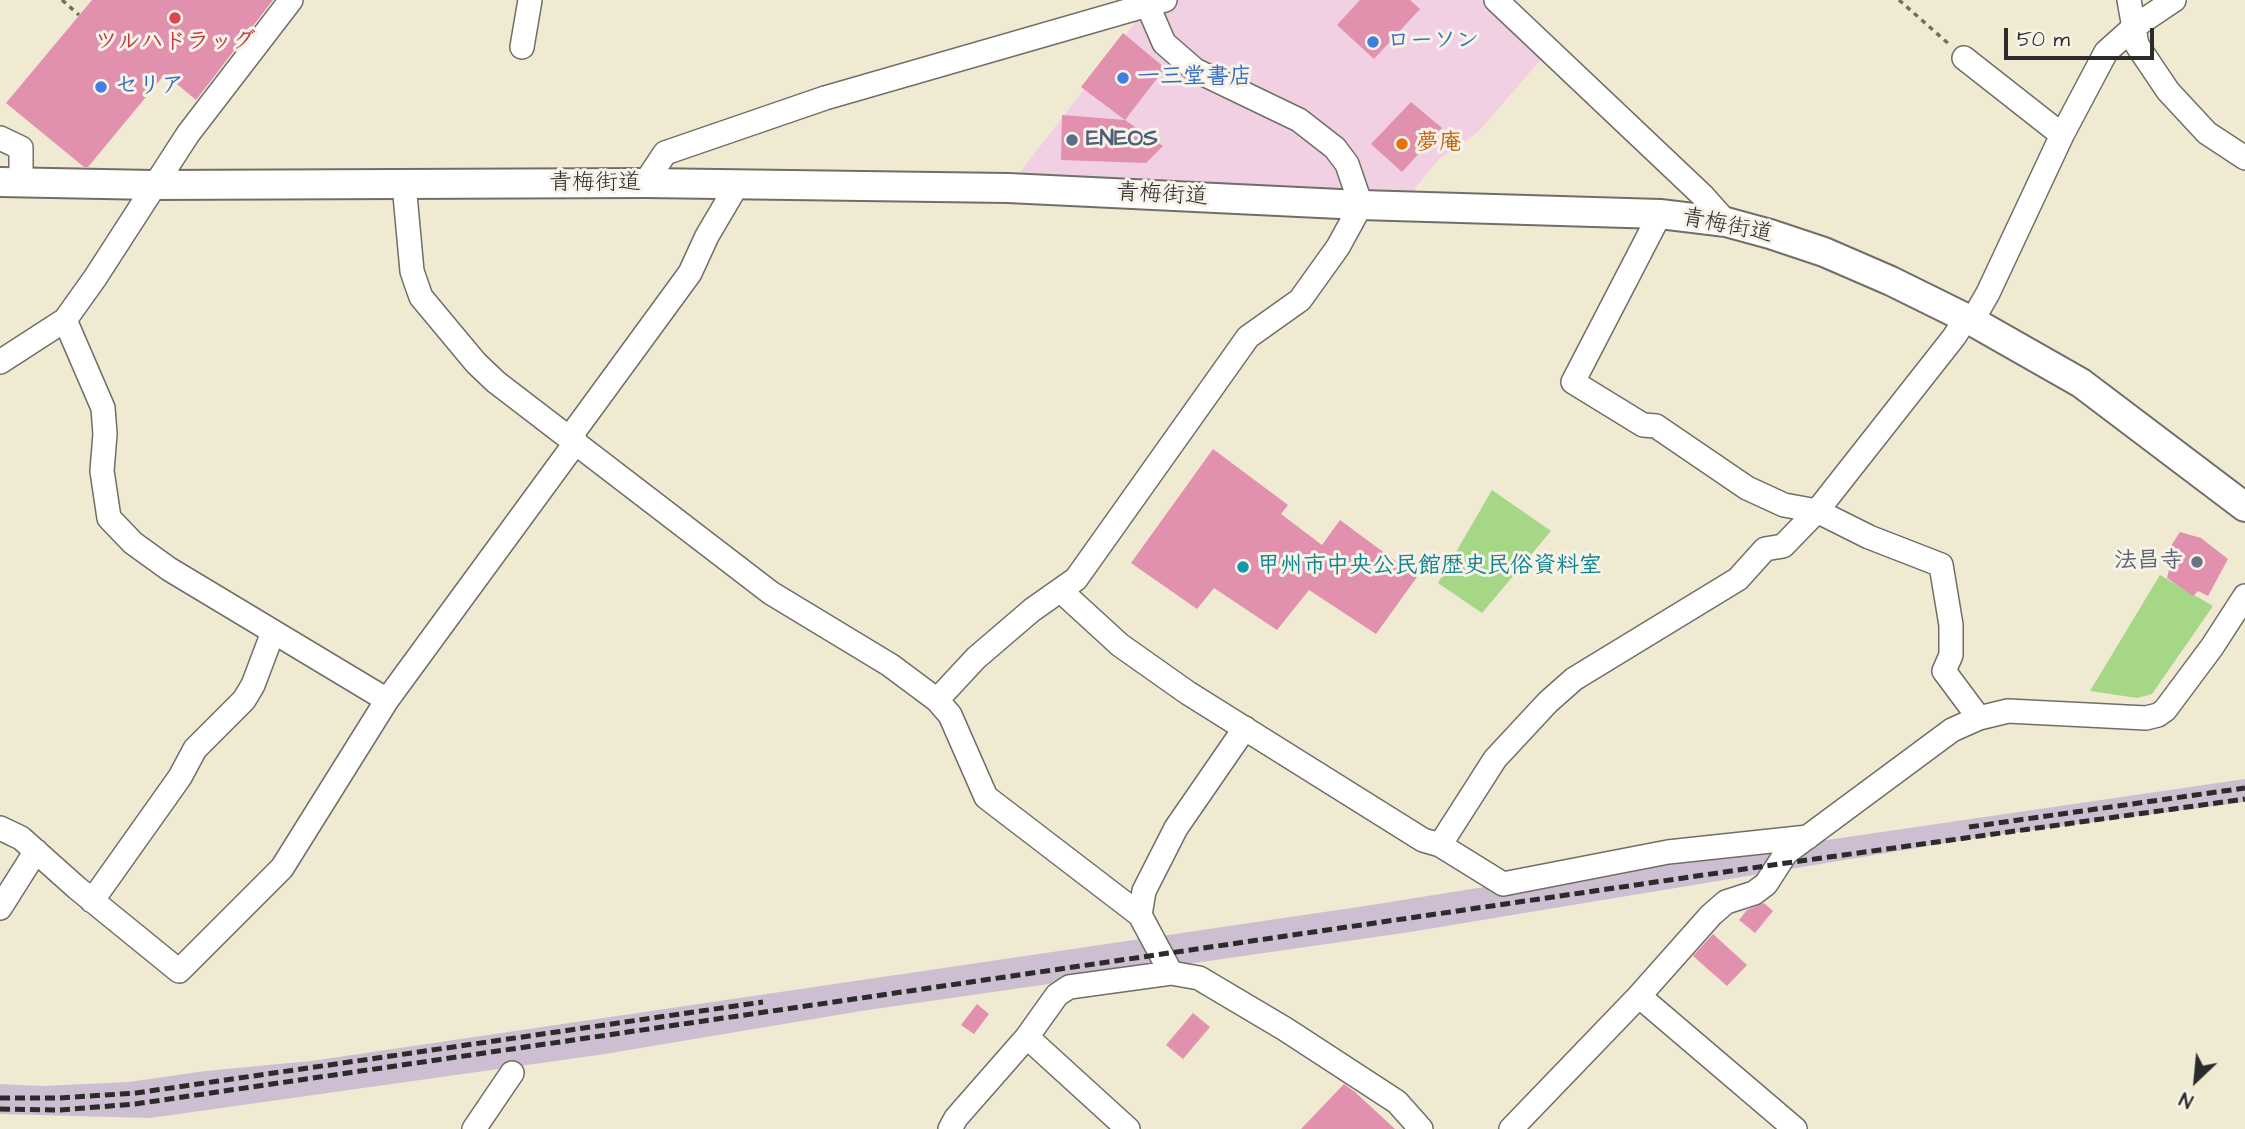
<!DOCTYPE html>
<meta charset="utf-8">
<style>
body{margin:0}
#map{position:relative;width:2245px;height:1129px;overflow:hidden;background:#f0ead3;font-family:"Architects Daughter",sans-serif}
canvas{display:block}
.north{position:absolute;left:2161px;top:1045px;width:70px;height:70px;-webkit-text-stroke:5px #f7f3e8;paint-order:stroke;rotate:206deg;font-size:19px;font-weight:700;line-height:28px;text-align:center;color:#2b2b2b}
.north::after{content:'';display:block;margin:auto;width:24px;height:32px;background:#2b2b2b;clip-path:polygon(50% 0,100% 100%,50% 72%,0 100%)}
.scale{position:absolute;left:2004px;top:28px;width:150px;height:32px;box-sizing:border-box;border:4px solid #2b2b2b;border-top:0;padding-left:9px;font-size:21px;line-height:24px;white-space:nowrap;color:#2b2b2b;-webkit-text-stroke:5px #f7f3e8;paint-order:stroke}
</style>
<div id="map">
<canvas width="2245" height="1129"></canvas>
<div class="north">N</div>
<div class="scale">50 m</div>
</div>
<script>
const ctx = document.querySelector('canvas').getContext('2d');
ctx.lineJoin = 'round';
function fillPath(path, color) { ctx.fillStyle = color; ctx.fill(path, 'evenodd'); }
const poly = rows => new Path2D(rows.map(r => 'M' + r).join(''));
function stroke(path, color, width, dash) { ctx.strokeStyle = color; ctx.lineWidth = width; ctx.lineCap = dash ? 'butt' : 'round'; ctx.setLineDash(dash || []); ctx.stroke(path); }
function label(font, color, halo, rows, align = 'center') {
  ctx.font = font + ' "Architects Daughter","Klee One",sans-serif'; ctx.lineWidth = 6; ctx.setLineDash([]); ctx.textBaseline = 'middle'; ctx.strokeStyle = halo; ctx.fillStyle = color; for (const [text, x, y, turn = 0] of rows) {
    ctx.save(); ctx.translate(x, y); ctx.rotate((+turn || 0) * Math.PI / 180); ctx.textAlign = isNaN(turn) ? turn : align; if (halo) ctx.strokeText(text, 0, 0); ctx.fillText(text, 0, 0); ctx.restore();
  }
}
const built = poly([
 [1167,0,1488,0,1545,55,1478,132,1438,160,1416,187,1407,207,1008,188,1148,6]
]);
const industrial = poly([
 [2245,779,2245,802,1995,835,1410,932,861,1011,605,1054,150,1118,0,1114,0,1084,41,1086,129,1082,205,1071,311,1061,1365,906,1503,884,1668,852,1827,840]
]);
const green = poly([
 [1492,490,1551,531,1482,613,1438,583],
 [2160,575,2213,606,2152,694,2137,698,2090,691]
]);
const building = poly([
 [92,0,273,0,196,100,165,74,88,167,84,167,6,103],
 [1360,0,1410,0,1420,9,1374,59,1337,25],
 [1123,33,1165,68,1125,120,1081,87],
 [1411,102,1442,128,1402,172,1371,144],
 [1062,115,1125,120,1163,146,1146,163,1061,160],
 [1213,449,1288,505,1281,514,1322,545,1340,520,1417,577,1376,634,1309,590,1277,630,1214,588,1197,609,1131,563],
 [2180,532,2201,538,2228,559,2208,596,2198,591,2193,596,2167,578,2170,566,2165,555],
 [1764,903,1773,911,1755,933,1739,920,1747,910],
 [1713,934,1747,965,1727,986,1693,956],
 [977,1004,989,1014,974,1034,961,1025],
 [1193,1013,1210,1027,1183,1059,1166,1045],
 [1344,1084,1355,1092,1395,1129,1301,1129]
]);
const path = poly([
 [62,0,79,15],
 [1899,0,1950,45]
]);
const minor = poly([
 [1496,0,1702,195,1726,222],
 [2129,0,2137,45,2168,91,2207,133,2245,158],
 [522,47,530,0],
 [1964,58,2062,135],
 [0,138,21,148,21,183],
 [645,183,665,153,825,98,1165,0],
 [404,184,412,271,416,283,421,297,476,363,496,382,771,593,890,665,937,700,950,715,986,797,1140,915,1171,973,1199,978,1285,1029,1397,1102,1421,1129],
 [1660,214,1573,382,1643,425,1656,426,1747,488,1784,505,1817,511,1869,537,1941,565,1951,625,1951,655,1944,671,1979,718],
 [65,320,103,408,105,434,102,471,109,518,133,543,169,569,387,700],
 [1972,321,1988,293,2062,135,2106,52,2134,27,2174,0],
 [0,362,65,320,95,278,188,134,291,0],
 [570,437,690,273,707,236,737,185],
 [1061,591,1120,645,1188,693,1423,840,1440,845],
 [937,700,976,658,1032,610,1076,579,1248,337,1300,300,1338,247,1361,205,1347,164,1335,148,1299,120,1195,70,1164,43,1148,6,1136,0],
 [0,828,21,838,77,888,179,971,282,868,387,700,576,442],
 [1808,837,1668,852,1503,884,1440,845,1495,759,1548,702,1574,679,1738,579,1765,549,1783,546,1817,511,1954,337,1966,318],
 [92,901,180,777,195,749,244,700,253,685,273,632],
 [0,908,36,851],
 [1140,915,1144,891,1176,828,1245,728],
 [1639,996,1795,1129],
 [1027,1037,1128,1129],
 [474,1129,512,1073],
 [950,1129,956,1118,1027,1037,1057,995,1069,987,1171,973],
 [1511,1129,1639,996,1711,915,1726,902,1754,893,1766,884,1786,853,1952,730,1979,718,2008,711,2146,718,2158,715,2165,710,2212,647,2245,596]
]);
const major = poly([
 [0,182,153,185,645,183,1008,188,1361,205,1660,214,1726,222,1770,234,1824,252,1891,281,1972,321,2081,383,2245,507]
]);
const rail = poly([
 [1969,827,2245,788],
 [0,1098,59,1098,136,1093,763,1002],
 [0,1109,60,1110,135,1104,1779,864,2245,799]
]);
const markers = [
 [175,18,7,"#e0444e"],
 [1373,42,7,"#3f7fe0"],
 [1123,78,7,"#3f7fe0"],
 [101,87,7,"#3f7fe0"],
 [1072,140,7,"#5c6f8a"],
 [1402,144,7,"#e8710a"],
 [2197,562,7,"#6b7280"],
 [1243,567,7,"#0f9aa8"]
];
const shopNames = [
 ["ローソン",1387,42],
 ["一三堂書店",1137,78],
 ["セリア",115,87]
];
const healthNames = [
 ["ツルハドラッグ",175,43]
];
const serviceNames = [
 ["ENEOS",1086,140]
];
const foodNames = [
 ["夢庵",1416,144]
];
const streetNames = [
 ["青梅街道",595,184],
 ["青梅街道",1162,196,3],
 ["青梅街道",1727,227,11]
];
const worshipNames = [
 ["法昌寺",2183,562]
];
const cultureNames = [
 ["甲州市中央公民館歴史民俗資料室",1257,567]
];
fillPath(built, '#f1d0e3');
fillPath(industrial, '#cebed1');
fillPath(green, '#a5d786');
fillPath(building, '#e190ae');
stroke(minor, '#706e66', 26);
stroke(major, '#706e66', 32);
stroke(path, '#706e66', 3.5, [5, 5]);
stroke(minor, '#fff', 23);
stroke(major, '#fff', 28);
stroke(rail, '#2b2b2b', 5, [10, 5]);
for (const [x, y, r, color] of markers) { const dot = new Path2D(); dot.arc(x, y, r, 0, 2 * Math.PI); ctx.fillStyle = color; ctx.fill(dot); stroke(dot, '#f7f3e8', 2.5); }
label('bold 23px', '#366cbe', '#f7f3e8', shopNames, 'left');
label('bold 23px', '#be3a42', '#f7f3e8', healthNames);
label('bold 23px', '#4e5e75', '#f7f3e8', serviceNames, 'left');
label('bold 23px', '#c56008', '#f7f3e8', foodNames, 'left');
label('23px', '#2b2b2b', '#f7f3e8', streetNames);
label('bold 23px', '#5b616d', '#f7f3e8', worshipNames, 'right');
label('bold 23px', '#0d838f', '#f7f3e8', cultureNames, 'left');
</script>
